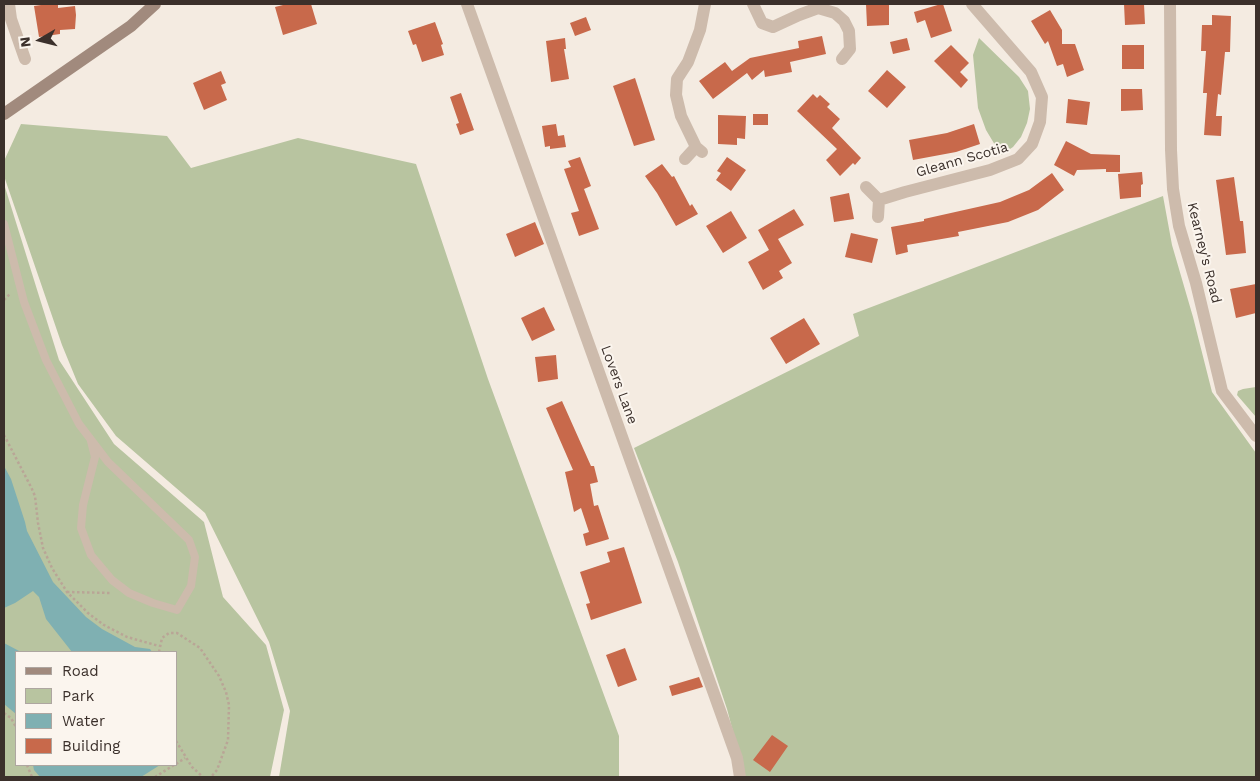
<!DOCTYPE html>
<style>
body{margin:0}
#map{position:relative;width:1260px;height:781px;overflow:hidden;background:#f4ebe1;font-family:"Work Sans",sans-serif}
canvas{display:block}
.frame{position:absolute;inset:0;border:5px solid #3b302b;pointer-events:none}
.legend{position:absolute;left:15px;top:651px;width:162px;height:115px;box-sizing:border-box;background:#fbf5ee;border:1px solid #aea6a0;margin:0;padding:6px 9px;list-style:none;font-size:15px;color:#3b302b}
.legend li{display:flex;align-items:center;gap:10px;height:25px}
.legend b{width:25px;border:1px solid #aea6a0}
.north{position:absolute;left:15px;top:15px;width:50px;height:50px;-webkit-text-stroke:4px #fbf5ee;paint-order:stroke;rotate:262deg;font-size:14px;font-weight:700;line-height:20px;text-align:center;color:#3b302b}
.north::after{content:'';display:block;margin:auto;width:18px;height:22px;background:#3b302b;clip-path:polygon(50% 0,100% 100%,50% 72%,0 100%)}
</style>
<div id="map">
<canvas width="1260" height="781"></canvas>
<div class="frame"></div>
<ul class="legend">
<li><b style="height:6px;background:#a18a7d"></b>Road</li>
<li><b style="height:14px;background:#b8c4a0"></b>Park</li>
<li><b style="height:14px;background:#7fb0b2"></b>Water</li>
<li><b style="height:14px;background:#c8694b"></b>Building</li>
</ul>
<div class="north">N</div>
</div>
<script>
const ctx = document.querySelector('canvas').getContext('2d');
ctx.lineJoin = 'round';
function fillPath(path, color) { ctx.fillStyle = color; ctx.fill(path, 'evenodd'); }
const poly = rows => new Path2D(rows.map(r => 'M' + r).join(''));
function stroke(path, color, width, dash) { ctx.strokeStyle = color; ctx.lineWidth = width; ctx.lineCap = dash ? 'butt' : 'round'; ctx.setLineDash(dash || []); ctx.stroke(path); }
function label(font, color, halo, rows, align = 'center') {
  ctx.font = font + ' "Work Sans",sans-serif'; ctx.lineWidth = 4; ctx.setLineDash([]); ctx.textBaseline = 'middle'; ctx.strokeStyle = halo; ctx.fillStyle = color; for (const [text, x, y, turn = 0] of rows) {
    ctx.save(); ctx.translate(x, y); ctx.rotate((+turn || 0) * Math.PI / 180); ctx.textAlign = isNaN(turn) ? turn : align; if (halo) ctx.strokeText(text, 0, 0); ctx.fillText(text, 0, 0); ctx.restore();
  }
}
const green = poly([
 [979,38,1019,77,1028,91,1030,109,1027,123,1021,137,1013,147,1001,155,986,130,978,108,973,55],
 [21,124,167,136,191,168,298,138,416,164,488,379,619,736,619,777,279,777,290,711,269,642,205,513,116,436,78,384,62,345,4,176,4,161],
 [4,184,59,360,114,444,204,522,223,597,266,645,284,710,270,777,4,777],
 [16,652,176,652,176,765,16,765],
 [1163,196,1172,245,1193,317,1212,392,1256,453,1256,777,745,777,727,709,678,562,634,448,859,336,853,314],
 [1256,387,1256,417,1237,395,1238,391,1243,389]
]);
const water = poly([
 [4,466,11,479,25,522,27,531,53,582,86,617,102,629,135,647,150,649,152,652,72,652,46,619,39,597,33,591,15,603,4,608],
 [4,643,21,652,16,652,16,714,4,704],
 [33,765,160,765,141,777,40,777,34,770]
]);
const building = poly([
 [48,4,58,4,58,8,75,6,76,15,75,29,60,30,60,34,39,37,34,6],
 [287,4,311,4,317,24,283,35,275,7],
 [866,4,889,4,889,25,867,26],
 [941,4,943,4,952,31,931,38,925,20,917,23,914,12],
 [1124,4,1144,4,1145,24,1125,25],
 [1050,10,1062,30,1062,44,1075,44,1084,70,1067,77,1063,64,1057,66,1048,41,1045,44,1031,21],
 [1212,15,1231,16,1230,52,1225,52,1221,95,1218,94,1216,116,1222,116,1221,136,1204,135,1207,93,1203,93,1206,51,1201,51,1202,25,1212,25],
 [586,17,591,30,575,36,570,23],
 [435,22,443,44,441,45,444,55,422,62,416,44,413,45,408,31],
 [822,36,826,54,790,62,792,72,765,77,764,70,752,80,747,73,713,99,699,81,725,62,732,71,750,58,799,48,798,41],
 [565,38,566,49,564,49,569,79,551,82,546,41],
 [907,38,910,50,893,54,890,42],
 [951,45,969,63,960,72,968,80,961,88,934,61],
 [1122,45,1144,45,1144,69,1122,69],
 [887,70,906,87,887,108,868,91],
 [221,71,226,83,221,85,227,100,204,110,193,83],
 [635,78,655,140,634,146,613,86],
 [1121,89,1142,89,1143,110,1121,111],
 [461,93,474,130,460,135,456,124,459,123,450,97],
 [813,94,817,98,820,95,830,104,827,107,840,119,832,128,861,158,855,165,853,163,840,176,826,160,837,149,797,111],
 [1068,99,1090,102,1087,125,1066,123],
 [753,114,768,114,768,125,753,125],
 [718,115,746,116,745,139,737,138,737,145,718,144],
 [556,124,558,136,564,135,566,147,550,149,550,146,545,147,542,126],
 [974,124,980,144,956,152,913,160,909,140,947,133],
 [1066,141,1091,154,1120,155,1120,172,1106,172,1106,169,1077,170,1074,176,1054,165],
 [580,157,591,186,584,189,599,229,579,236,571,213,579,211,564,169,571,167,568,161],
 [727,157,746,170,731,191,716,180,721,173,717,171],
 [662,164,672,177,674,176,690,206,692,204,698,214,676,226,657,193,645,176],
 [1142,172,1143,184,1141,185,1141,197,1120,199,1118,174],
 [1052,173,1064,190,1038,210,1008,222,958,232,959,236,907,245,908,252,896,255,891,227,924,221,924,219,1000,202,1029,190],
 [1234,177,1240,221,1243,221,1246,253,1226,255,1216,180],
 [849,193,854,219,834,222,830,197],
 [794,209,804,225,778,239,792,263,779,271,783,278,763,290,748,262,769,250,758,230],
 [731,211,747,238,723,253,706,226],
 [535,222,544,244,515,257,506,234],
 [851,233,878,239,872,263,845,257],
 [1256,284,1256,313,1236,318,1230,289],
 [544,307,555,330,532,341,521,318],
 [804,318,820,344,786,364,770,338],
 [556,355,558,379,538,382,535,357],
 [562,401,591,466,594,466,598,482,590,484,594,506,598,505,609,539,586,546,583,534,589,532,581,508,574,512,565,472,573,470,546,408],
 [624,547,642,603,591,620,586,604,590,603,580,572,610,562,607,552],
 [625,648,637,680,618,687,606,655],
 [699,677,703,687,672,696,669,686],
 [772,735,788,746,770,772,753,760]
]);
const path = poly([
 [4,300,11,293],
 [4,435,31,487,35,496,38,523,43,548,52,568,67,592,88,613,104,625,127,637,159,646],
 [67,592,111,593],
 [159,652,162,638,169,633,177,633,200,648,219,676,226,692,229,705,228,740,217,770,211,777],
 [4,713,11,718,16,727],
 [176,741,192,767,203,777],
 [176,764,185,758],
 [27,765,32,777],
 [155,777,174,765]
]);
const lane = poly([
 [4,224,24,302,46,360,79,424,108,462,189,540,195,557,191,586,177,610,153,603,129,593,112,580,91,555,81,528,83,505,95,457,91,441]
]);
const street = poly([
 [9,4,11,19,25,59],
 [467,4,737,758,740,777],
 [753,4,762,23,773,27,799,15,818,8,835,13,844,21,849,31,850,49,842,59],
 [1170,4,1171,150,1173,189,1179,226,1196,283,1222,391,1256,436],
 [702,152,696,147,681,116,676,95,677,79,688,62,700,30,705,4],
 [685,159,696,147],
 [866,187,879,200,878,217],
 [879,200,905,192,990,170,1018,159,1032,144,1040,122,1042,97,1031,72,972,4]
]);
const secondary = poly([
 [4,114,131,26,155,4]
]);
const streetNames = [
 ["Gleann Scotia",962,160,-16],
 ["Kearney's Road",1204,253,76],
 ["Lovers Lane",619,385,70]
];
fillPath(green, '#b8c4a0');
fillPath(water, '#7fb0b2');
fillPath(building, '#c8694b');
stroke(path, '#b9a596', 2.5, [2.5, 2.5]);
stroke(lane, '#cdbbac', 8);
stroke(street, '#cdbbac', 12);
stroke(secondary, '#a18a7d', 12);
label('14px', '#3b302b', '#fbf5ee', streetNames);
</script>
